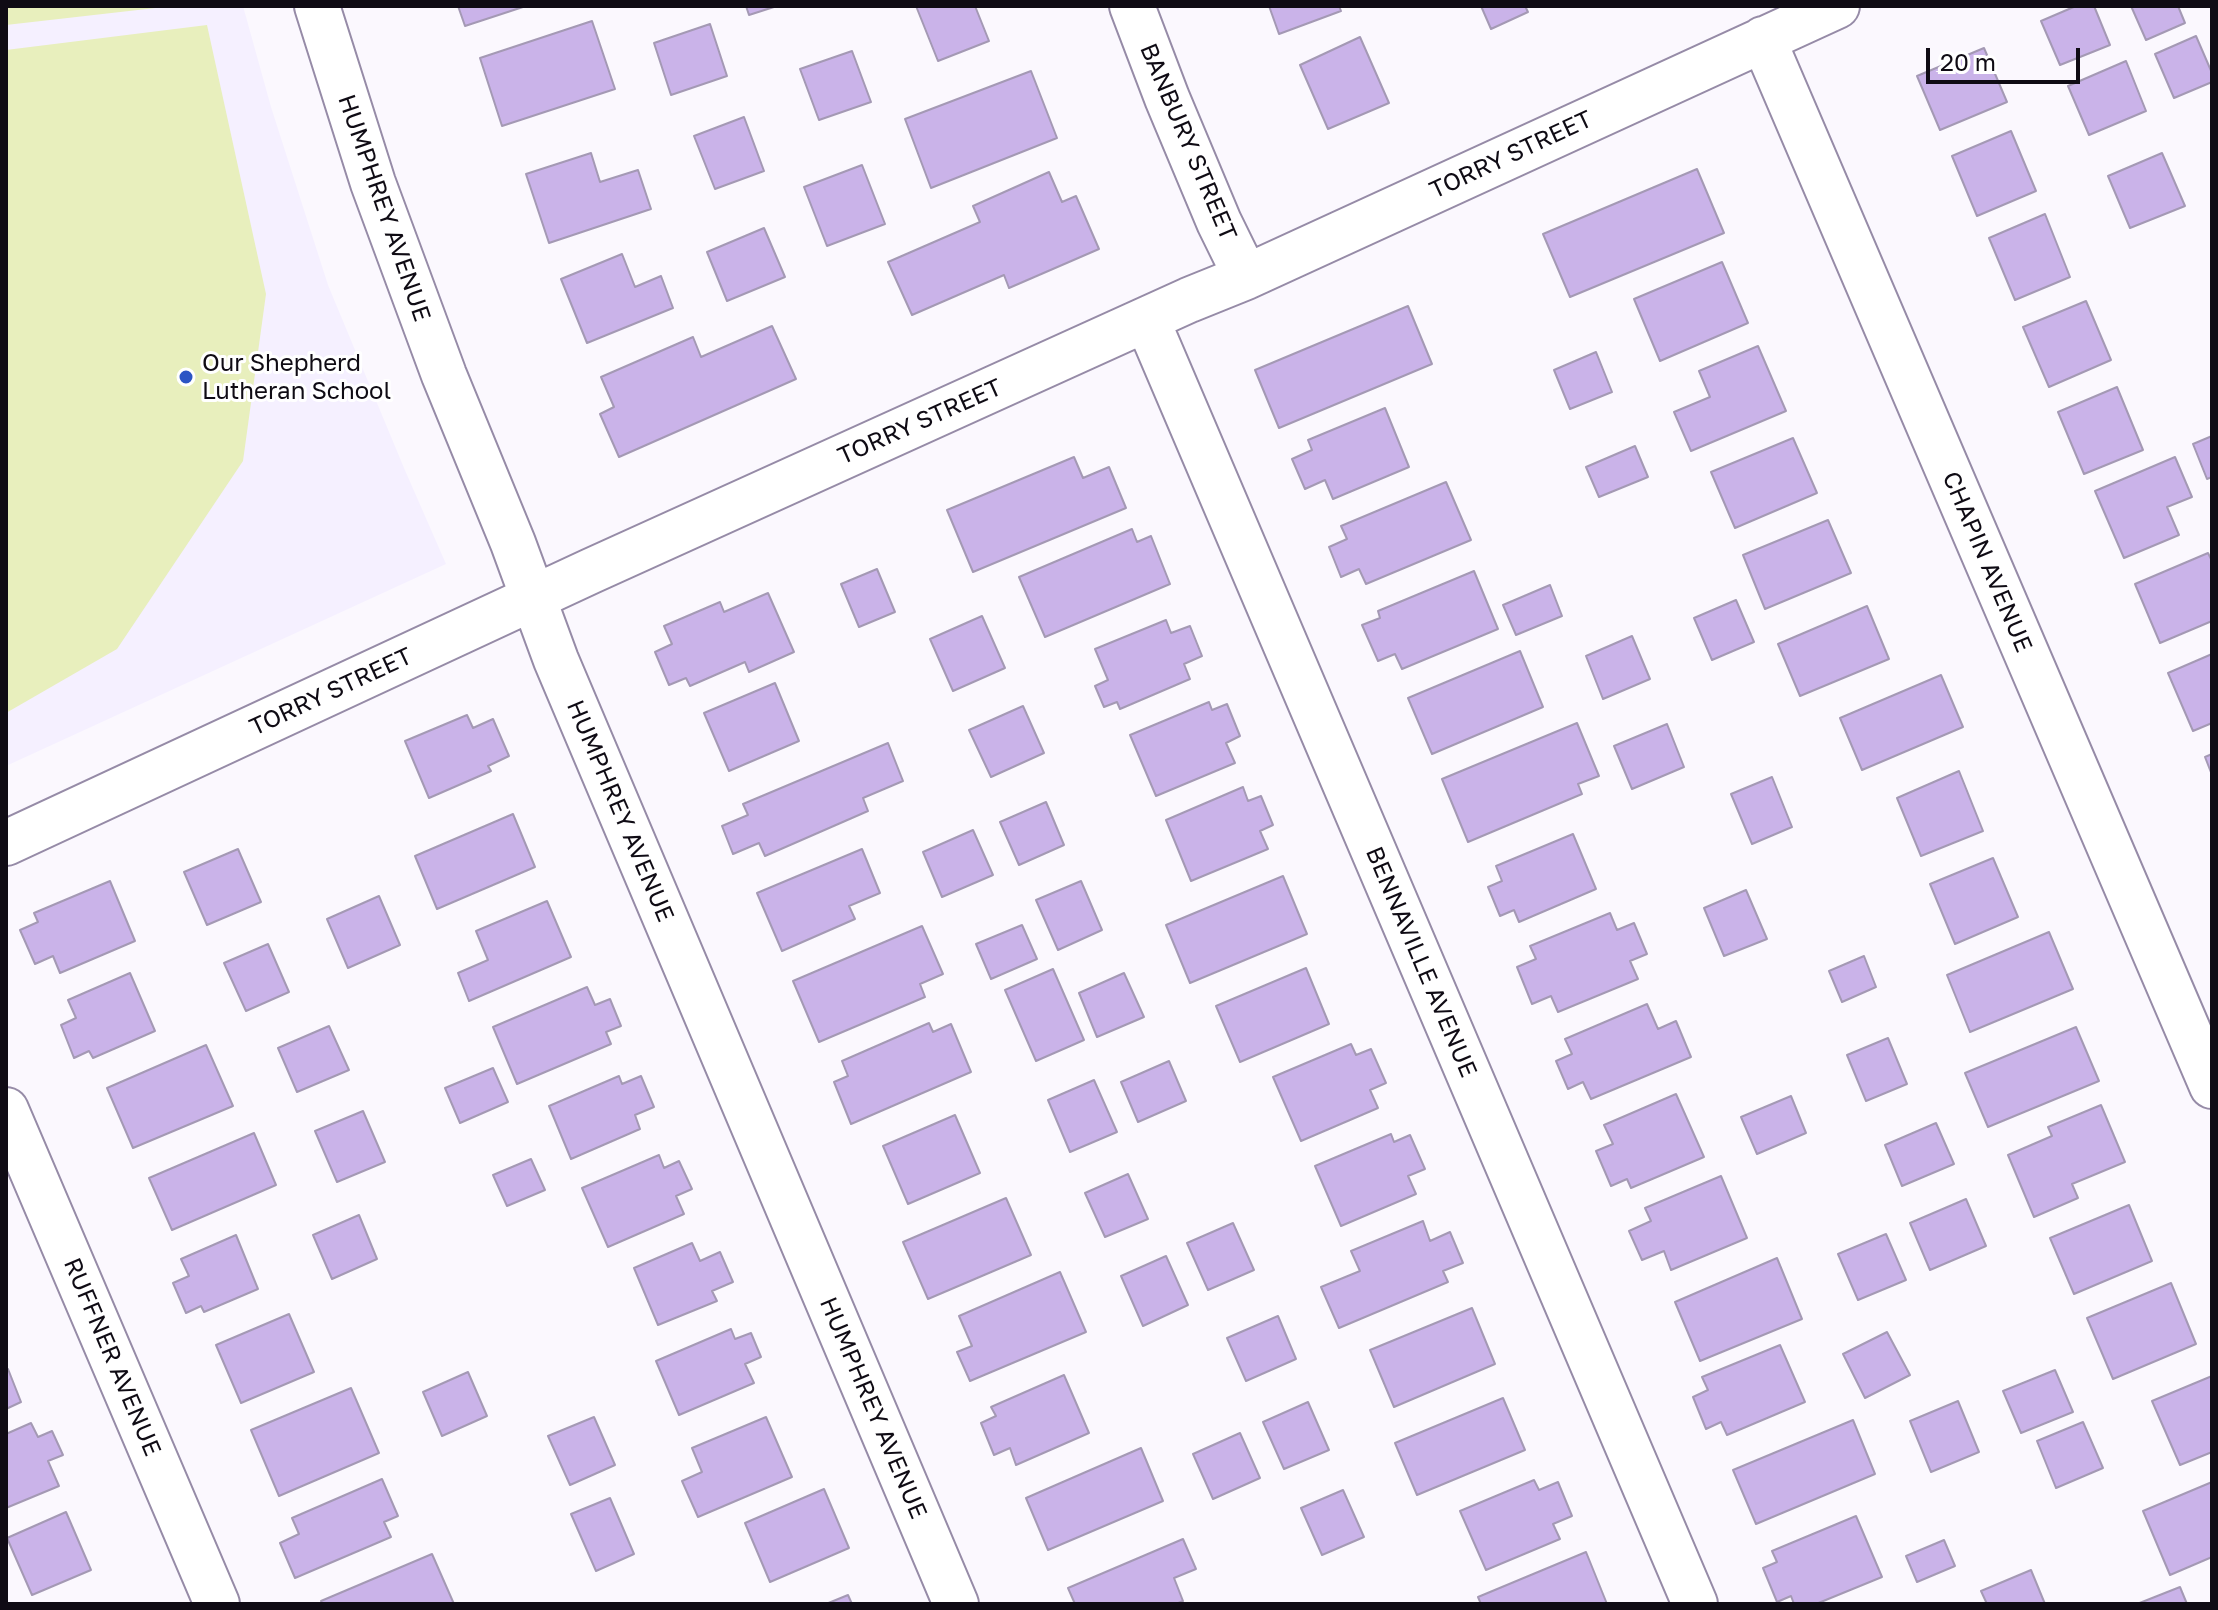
<!DOCTYPE html>
<style>
body{margin:0}
#map{position:relative;width:2218px;height:1610px;overflow:hidden;background:#fbf8fe;font-family:"Golos Text",sans-serif}
canvas{display:block}
.frame{position:absolute;inset:0;border:8px solid #0f0b14;pointer-events:none}
.scale{position:absolute;left:1926px;top:48px;width:154px;height:36px;box-sizing:border-box;border:4px solid #0f0b14;border-top:0;padding-left:10px;font-size:24px;line-height:28px;white-space:nowrap;color:#0f0b14;-webkit-text-stroke:6px #fff;paint-order:stroke}
</style>
<div id="map">
<canvas width="2218" height="1610"></canvas>
<div class="frame"></div>
<div class="scale">20 m</div>
</div>
<script>
const ctx = document.querySelector('canvas').getContext('2d');
ctx.lineJoin = 'round';
function fillPath(path, color) { ctx.fillStyle = color; ctx.fill(path, 'evenodd'); }
const poly = rows => new Path2D(rows.map(r => 'M' + r).join(''));
function stroke(path, color, width, dash) { ctx.strokeStyle = color; ctx.lineWidth = width; ctx.lineCap = dash ? 'butt' : 'round'; ctx.setLineDash(dash || []); ctx.stroke(path); }
function label(font, color, halo, rows, align = 'center') {
  ctx.font = font + ' "Golos Text",sans-serif'; ctx.lineWidth = 6; ctx.setLineDash([]); ctx.textBaseline = 'middle'; ctx.strokeStyle = halo; ctx.fillStyle = color; for (const [text, x, y, turn = 0] of rows) {
    ctx.save(); ctx.translate(x, y); ctx.rotate((+turn || 0) * Math.PI / 180); ctx.textAlign = isNaN(turn) ? turn : align; if (halo) ctx.strokeText(text, 0, 0); ctx.fillText(text, 0, 0); ctx.restore();
  }
}
const built = poly([
 [6,6,243,6,271,107,328,285,404,468,446,564,6,766]
]);
const green = poly([
 [6,6,173,6,6,25],
 [207,25,266,294,243,461,117,649,6,713,6,50]
]);
const building = poly([
 [458,6,526,6,465,26,458,6],
 [746,6,777,6,749,15,746,6],
 [916,6,975,6,989,41,938,61,916,6],
 [1269,6,1339,6,1341,11,1279,34,1269,6],
 [1481,6,1525,6,1528,12,1491,29,1481,6],
 [2076,6,2094,6,2110,45,2060,65,2041,21,2076,6],
 [2131,6,2178,6,2185,23,2146,40,2131,6],
 [592,21,615,89,502,126,480,58,592,21],
 [710,24,727,76,671,95,654,43,710,24],
 [2196,36,2212,73,2212,82,2174,98,2155,54,2196,36],
 [1360,37,1389,103,1328,129,1300,65,1360,37],
 [1984,48,2007,102,1940,130,1917,76,1984,48],
 [852,51,871,102,819,120,800,69,852,51],
 [2126,61,2146,111,2089,135,2068,86,2126,61],
 [1031,71,1057,138,931,188,905,119,1031,71],
 [744,117,764,171,715,189,694,136,744,117],
 [2011,131,2036,191,1977,216,1952,156,2011,131],
 [591,153,600,182,638,170,651,209,549,243,526,174,591,153],
 [2162,153,2185,206,2130,228,2108,176,2162,153],
 [862,165,885,224,827,246,804,187,862,165],
 [1697,169,1724,233,1570,297,1543,234,1697,169],
 [1049,172,1062,202,1076,196,1099,249,1009,288,1004,275,912,315,888,262,980,222,973,206,1049,172],
 [2045,214,2070,277,2015,300,1989,238,2045,214],
 [764,228,785,277,727,301,707,252,764,228],
 [622,254,635,287,661,276,673,308,587,343,561,279,622,254],
 [1722,262,1748,323,1660,361,1634,299,1722,262],
 [2086,301,2111,360,2049,387,2023,327,2086,301],
 [1408,306,1432,364,1279,428,1255,370,1408,306],
 [772,326,796,379,619,457,600,414,614,407,601,377,693,337,701,357,772,326],
 [1758,346,1786,411,1691,451,1674,412,1710,397,1699,371,1758,346],
 [1596,352,1612,392,1570,409,1554,370,1596,352],
 [2117,387,2143,450,2084,474,2058,412,2117,387],
 [1385,408,1409,467,1333,499,1325,480,1305,489,1292,459,1312,450,1308,440,1385,408],
 [2212,436,2212,477,2207,479,2193,444,2212,436],
 [1793,438,1817,493,1735,528,1711,472,1793,438],
 [1635,446,1648,477,1599,497,1586,467,1635,446],
 [1074,457,1083,478,1109,467,1126,508,973,572,947,510,1074,457],
 [2175,457,2192,497,2167,507,2179,535,2124,558,2095,491,2175,457],
 [1446,482,1471,540,1366,584,1359,569,1341,577,1329,547,1347,539,1341,526,1446,482],
 [1828,520,1851,573,1765,609,1743,555,1828,520],
 [1132,529,1137,542,1151,536,1170,584,1045,637,1019,577,1132,529],
 [2208,553,2212,561,2212,621,2160,643,2135,584,2208,553],
 [877,569,895,612,859,627,841,584,877,569],
 [1474,571,1498,629,1402,669,1395,654,1378,661,1362,625,1380,618,1378,611,1474,571],
 [1550,585,1562,616,1516,635,1503,605,1550,585],
 [768,593,794,652,749,672,745,662,690,686,686,678,669,685,655,652,672,644,664,626,720,602,724,612,768,593],
 [1736,600,1754,642,1712,660,1694,618,1736,600],
 [1867,606,1889,659,1800,696,1778,644,1867,606],
 [982,616,1005,668,953,691,930,639,982,616],
 [1166,620,1171,633,1190,626,1202,656,1184,664,1190,679,1120,709,1117,702,1104,707,1095,686,1108,680,1095,649,1166,620],
 [1632,636,1650,679,1603,699,1586,656,1632,636],
 [1520,651,1543,707,1432,754,1408,698,1520,651],
 [2212,654,2212,723,2193,731,2168,673,2212,654],
 [1941,675,1963,727,1862,770,1840,718,1941,675],
 [775,683,799,741,729,771,704,713,775,683],
 [1209,702,1212,710,1227,704,1240,736,1226,743,1235,763,1156,796,1130,735,1209,702],
 [1023,706,1044,753,991,777,969,730,1023,706],
 [467,715,473,728,493,719,509,756,488,766,491,771,429,798,405,741,467,715],
 [1577,723,1599,776,1578,784,1582,794,1468,842,1442,779,1577,723],
 [1667,724,1684,767,1632,789,1614,746,1667,724],
 [888,743,903,781,863,798,868,811,765,856,759,843,733,854,722,826,748,815,743,804,888,743],
 [2212,754,2212,775,2205,757,2212,754],
 [1959,771,1983,831,1921,856,1897,798,1959,771],
 [1772,777,1792,827,1752,844,1731,794,1772,777],
 [1243,787,1248,801,1261,796,1273,825,1260,831,1268,849,1191,881,1166,820,1243,787],
 [1046,802,1064,845,1019,865,1000,822,1046,802],
 [513,814,535,867,437,909,415,856,513,814],
 [973,830,993,875,942,897,923,852,973,830],
 [1573,834,1596,889,1519,922,1514,910,1500,916,1488,887,1502,881,1496,866,1573,834],
 [238,849,261,902,207,925,184,872,238,849],
 [862,849,880,893,849,906,855,919,782,951,757,893,862,849],
 [1993,858,2018,917,1955,944,1930,884,1993,858],
 [1283,876,1307,934,1190,983,1166,925,1283,876],
 [110,881,135,941,60,973,53,956,35,964,20,930,38,922,34,913,110,881],
 [1081,881,1102,930,1058,950,1036,900,1081,881],
 [1746,890,1767,939,1724,956,1704,908,1746,890],
 [379,896,400,945,348,968,327,919,379,896],
 [547,901,571,957,469,1001,458,973,488,960,476,931,547,901],
 [1610,913,1617,930,1634,923,1647,954,1630,961,1638,979,1558,1012,1551,996,1532,1004,1517,967,1536,959,1530,946,1610,913],
 [1022,925,1037,959,991,979,976,944,1022,925],
 [922,926,943,974,920,984,925,997,819,1042,793,981,922,926],
 [2049,932,2073,989,1970,1032,1947,975,2049,932],
 [268,944,289,992,246,1011,224,963,268,944],
 [1864,956,1876,987,1842,1002,1829,971,1864,956],
 [1306,968,1329,1024,1240,1062,1216,1006,1306,968],
 [1053,969,1084,1040,1036,1061,1005,990,1053,969],
 [130,973,155,1031,93,1058,89,1051,74,1058,61,1025,76,1018,68,1000,130,973],
 [1124,973,1144,1017,1097,1037,1079,993,1124,973],
 [587,987,595,1005,610,999,621,1026,606,1032,611,1044,517,1084,493,1027,587,987],
 [1647,1004,1658,1029,1676,1021,1691,1057,1591,1099,1583,1082,1568,1089,1556,1061,1572,1054,1565,1039,1647,1004],
 [929,1023,933,1032,951,1024,971,1072,851,1124,834,1082,848,1076,842,1061,929,1023],
 [329,1026,349,1070,297,1092,278,1048,329,1026],
 [2076,1027,2099,1081,1988,1127,1965,1073,2076,1027],
 [1888,1038,1907,1084,1866,1101,1847,1055,1888,1038],
 [1351,1044,1356,1055,1371,1049,1386,1083,1370,1090,1378,1108,1301,1141,1273,1077,1351,1044],
 [206,1045,233,1106,133,1148,107,1088,206,1045],
 [1169,1061,1186,1101,1138,1122,1121,1082,1169,1061],
 [493,1068,508,1102,460,1123,445,1088,493,1068],
 [619,1076,622,1084,641,1076,654,1107,635,1115,640,1129,571,1159,549,1106,619,1076],
 [1094,1080,1117,1132,1070,1152,1048,1100,1094,1080],
 [1676,1094,1704,1157,1631,1188,1627,1179,1611,1186,1596,1151,1613,1144,1604,1125,1676,1094],
 [1791,1096,1806,1133,1757,1154,1741,1117,1791,1096],
 [2101,1105,2125,1162,2072,1184,2078,1198,2034,1217,2008,1155,2052,1136,2048,1127,2101,1105],
 [363,1111,385,1162,337,1182,315,1131,363,1111],
 [955,1115,980,1173,908,1204,883,1146,955,1115],
 [1936,1123,1954,1164,1902,1186,1885,1145,1936,1123],
 [254,1133,276,1185,172,1230,149,1178,254,1133],
 [1391,1134,1394,1142,1410,1135,1425,1169,1408,1176,1416,1194,1341,1226,1315,1166,1391,1134],
 [659,1155,664,1168,679,1161,692,1189,676,1196,684,1214,608,1247,582,1188,659,1155],
 [531,1159,545,1190,507,1206,493,1175,531,1159],
 [1128,1174,1148,1219,1105,1237,1085,1193,1128,1174],
 [1721,1176,1747,1238,1671,1270,1664,1251,1642,1260,1629,1231,1651,1221,1645,1208,1721,1176],
 [1006,1198,1031,1255,928,1299,903,1242,1006,1198],
 [1966,1199,1986,1246,1930,1270,1910,1223,1966,1199],
 [2129,1205,2152,1261,2074,1294,2050,1238,2129,1205],
 [359,1215,377,1259,332,1279,313,1235,359,1215],
 [1423,1221,1430,1241,1450,1232,1463,1263,1443,1271,1448,1282,1339,1328,1321,1287,1360,1271,1351,1251,1423,1221],
 [1233,1223,1254,1270,1208,1290,1187,1243,1233,1223],
 [1886,1234,1906,1280,1858,1300,1838,1254,1886,1234],
 [236,1235,258,1289,204,1312,201,1306,186,1313,173,1283,189,1276,181,1259,236,1235],
 [692,1243,700,1261,720,1252,733,1282,712,1291,717,1301,658,1325,634,1268,692,1243],
 [1166,1256,1188,1305,1143,1326,1121,1276,1166,1256],
 [1777,1258,1802,1319,1700,1361,1675,1302,1777,1258],
 [1060,1272,1086,1332,970,1381,957,1352,972,1346,959,1316,1060,1272],
 [2171,1283,2196,1344,2113,1379,2087,1318,2171,1283],
 [1472,1308,1495,1364,1394,1407,1370,1350,1472,1308],
 [289,1314,314,1372,241,1403,216,1345,289,1314],
 [1278,1316,1296,1359,1246,1381,1227,1338,1278,1316],
 [731,1329,735,1339,751,1333,761,1357,745,1364,754,1383,679,1415,656,1361,731,1329],
 [1887,1332,1910,1375,1865,1398,1843,1354,1887,1332],
 [1780,1345,1805,1402,1727,1435,1721,1422,1706,1429,1693,1397,1708,1390,1702,1377,1780,1345],
 [8,1369,21,1402,6,1409,6,1370,8,1369],
 [2055,1370,2073,1412,2021,1433,2003,1391,2055,1370],
 [468,1372,487,1416,442,1436,423,1392,468,1372],
 [1064,1375,1089,1433,1016,1465,1010,1448,994,1455,981,1423,996,1416,991,1407,1064,1375],
 [2212,1376,2212,1452,2180,1465,2152,1401,2212,1376],
 [351,1388,379,1453,279,1496,251,1430,351,1388],
 [1503,1398,1525,1450,1417,1495,1395,1443,1503,1398],
 [1958,1401,1979,1452,1931,1472,1910,1421,1958,1401],
 [1308,1402,1329,1450,1284,1469,1263,1422,1308,1402],
 [594,1417,615,1465,570,1485,548,1436,594,1417],
 [766,1417,792,1477,698,1517,682,1481,702,1472,692,1448,766,1417],
 [1853,1420,1875,1474,1756,1524,1733,1470,1853,1420],
 [2083,1422,2103,1468,2056,1488,2037,1441,2083,1422],
 [31,1423,38,1437,52,1431,63,1455,48,1461,59,1486,6,1508,6,1434,31,1423],
 [1240,1433,1260,1478,1213,1499,1193,1454,1240,1433],
 [1141,1448,1163,1501,1048,1550,1026,1498,1141,1448],
 [382,1479,398,1516,384,1522,391,1537,295,1578,280,1543,299,1534,292,1518,382,1479],
 [1534,1480,1539,1490,1558,1482,1572,1516,1553,1524,1560,1539,1486,1570,1460,1511,1534,1480],
 [2212,1482,2212,1557,2170,1575,2143,1511,2212,1482],
 [824,1489,849,1548,770,1582,745,1523,824,1489],
 [1343,1490,1364,1537,1322,1555,1301,1508,1343,1490],
 [610,1498,634,1554,596,1571,571,1514,610,1498],
 [66,1512,91,1570,32,1595,7,1538,66,1512],
 [1856,1516,1882,1577,1816,1604,1794,1604,1791,1596,1777,1602,1763,1568,1777,1562,1772,1551,1856,1516],
 [1183,1539,1196,1569,1174,1578,1183,1601,1176,1604,1075,1604,1068,1588,1183,1539],
 [1944,1540,1955,1566,1917,1582,1906,1556,1944,1540],
 [1586,1552,1607,1604,1481,1604,1478,1597,1586,1552],
 [432,1554,454,1604,322,1604,321,1601,432,1554],
 [2031,1570,2045,1604,1987,1604,1981,1591,2031,1570],
 [2180,1587,2187,1604,2137,1604,2180,1587],
 [848,1595,852,1604,826,1604,848,1595]
]);
const minor = poly([
 [317,6,373,183,444,375,513,543,556,660,956,1604],
 [1132,6,1167,98,1219,222,1246,277],
 [1763,39,2212,1086],
 [1147,320,1695,1604],
 [6,843,591,571,1189,300,1246,277,1837,6],
 [6,1110,217,1604]
]);
const markers = [
 [186,377,8,"#2c55c4"]
];
const streetNames = [
 ["BANBURY STREET",1188,142,67],
 ["TORRY STREET",1511,155,-25],
 ["HUMPHREY AVENUE",384,208,71],
 ["TORRY STREET",920,422,-24],
 ["CHAPIN AVENUE",1987,562,67],
 ["TORRY STREET",331,692,-25],
 ["HUMPHREY AVENUE",620,811,67],
 ["BENNAVILLE AVENUE",1421,962,67],
 ["RUFFNER AVENUE",112,1357,67],
 ["HUMPHREY AVENUE",873,1408,67]
];
const poiNames = [
 ["Our Shepherd",202,363],
 ["Lutheran School",202,391]
];
fillPath(built, '#f5f0ff');
fillPath(green, '#e8efbd');
fillPath(building, '#cab3e9');
stroke(building, '#a499b4', 2);
stroke(minor, '#968ba7', 48);
stroke(minor, '#fff', 44);
for (const [x, y, r, color] of markers) { const dot = new Path2D(); dot.arc(x, y, r, 0, 2 * Math.PI); ctx.fillStyle = color; ctx.fill(dot); stroke(dot, '#fff', 3); }
label('24px', '#0f0b14', '#fff', streetNames);
label('24px', '#0f0b14', '#fff', poiNames, 'left');
</script>
